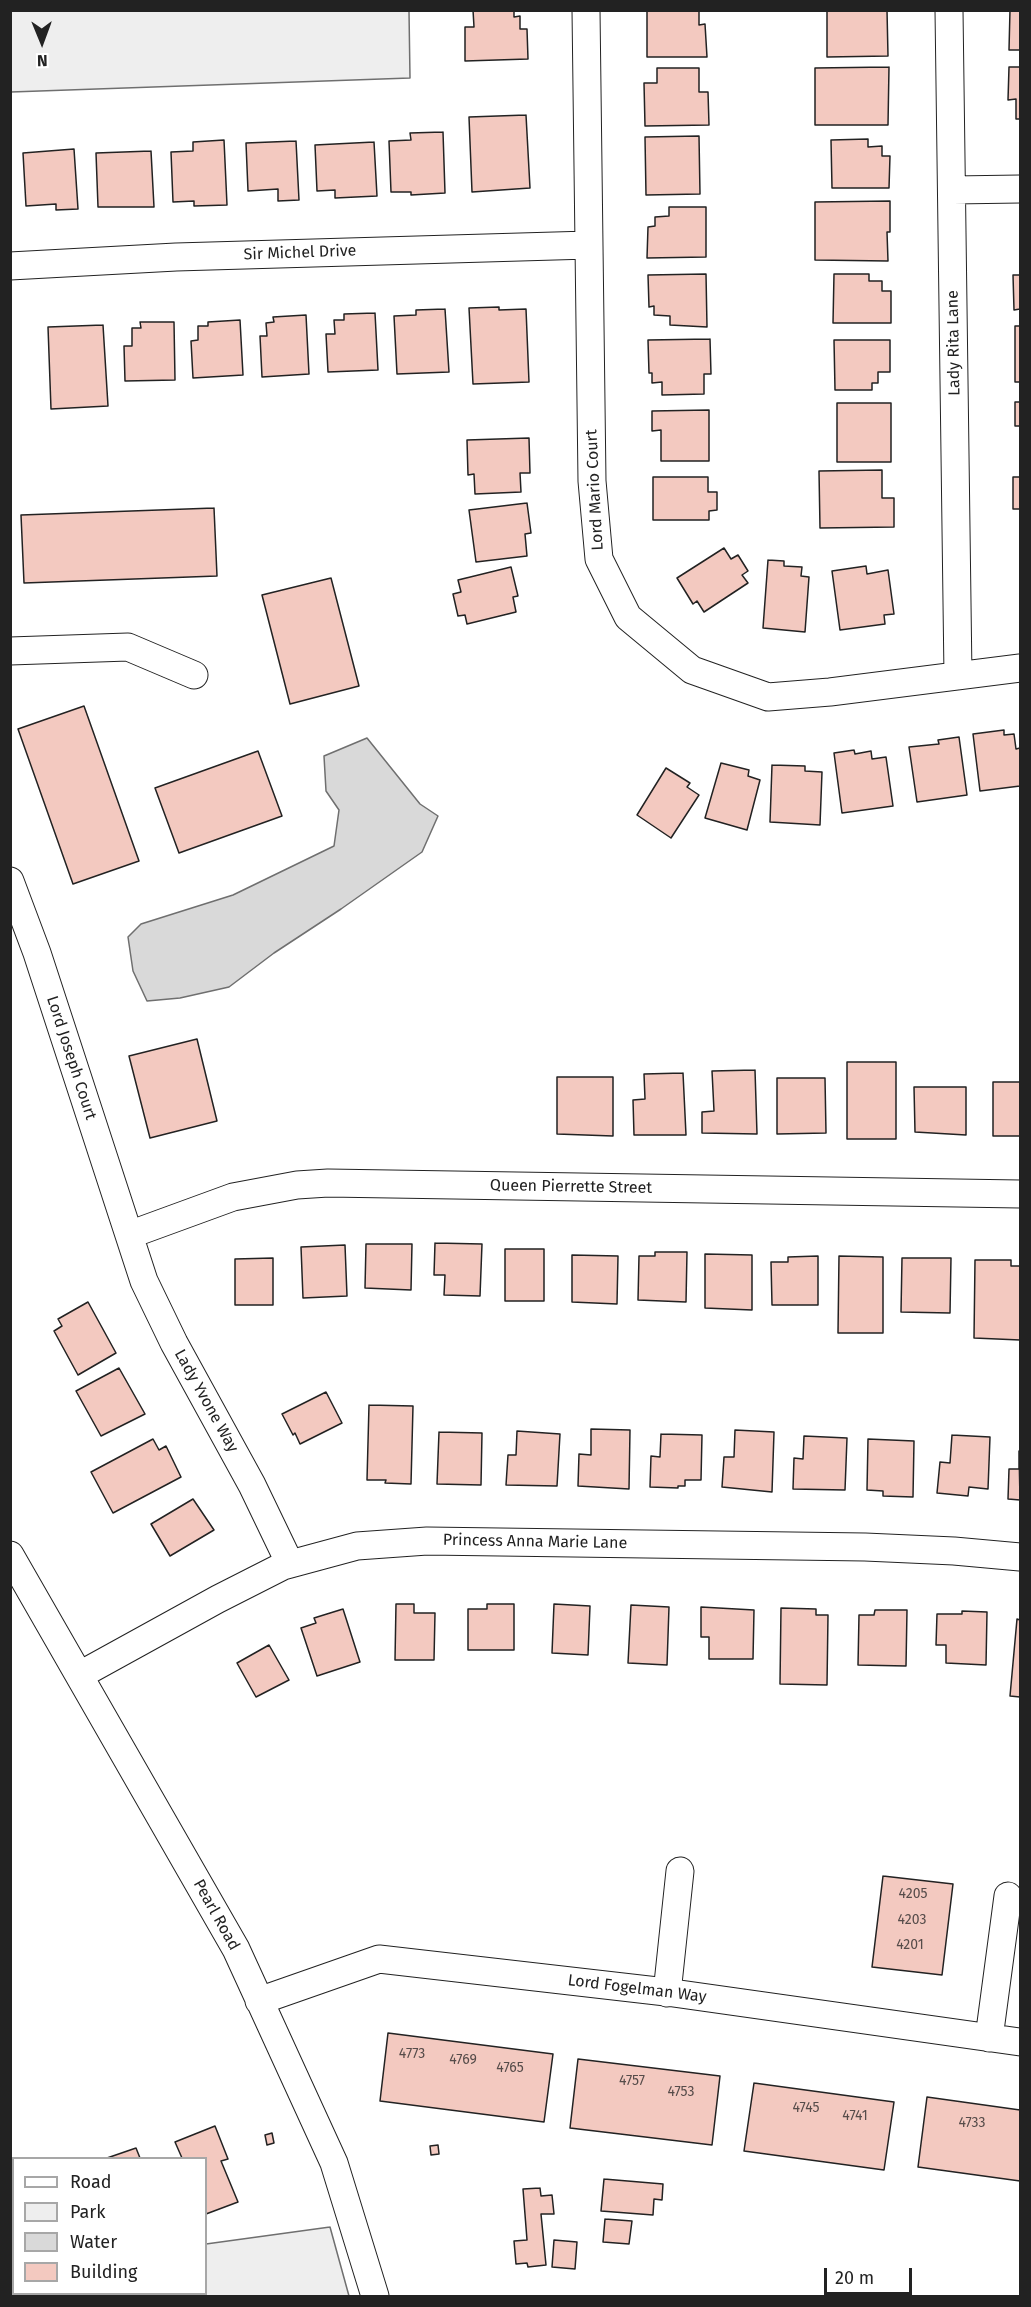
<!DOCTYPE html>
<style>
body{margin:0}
#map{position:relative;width:1031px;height:2307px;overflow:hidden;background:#fff;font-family:"Fira Sans",sans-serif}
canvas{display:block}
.frame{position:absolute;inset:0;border:12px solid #222;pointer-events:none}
.legend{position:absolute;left:12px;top:2157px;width:195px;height:138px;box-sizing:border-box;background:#fff;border:2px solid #a7a7a7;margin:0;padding:8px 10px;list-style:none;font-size:18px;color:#222}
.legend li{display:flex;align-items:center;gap:12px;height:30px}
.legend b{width:30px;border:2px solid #a7a7a7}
.north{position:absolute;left:12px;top:12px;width:60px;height:60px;-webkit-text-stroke:4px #fff;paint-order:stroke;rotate:179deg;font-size:16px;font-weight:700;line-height:24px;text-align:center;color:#222}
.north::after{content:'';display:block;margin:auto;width:21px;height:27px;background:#222;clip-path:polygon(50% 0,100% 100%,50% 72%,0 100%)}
.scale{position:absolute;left:824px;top:2268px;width:88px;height:27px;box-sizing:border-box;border:3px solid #222;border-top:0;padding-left:8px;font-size:18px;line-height:21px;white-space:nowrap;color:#222;-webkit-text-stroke:4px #fff;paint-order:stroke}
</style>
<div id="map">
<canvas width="1031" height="2307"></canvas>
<div class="frame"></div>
<ul class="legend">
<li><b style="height:8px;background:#fff"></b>Road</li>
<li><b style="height:16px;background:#eee"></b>Park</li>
<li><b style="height:16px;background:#d9d9d9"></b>Water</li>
<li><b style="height:16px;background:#f3c9c0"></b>Building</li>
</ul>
<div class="north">N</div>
<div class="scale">20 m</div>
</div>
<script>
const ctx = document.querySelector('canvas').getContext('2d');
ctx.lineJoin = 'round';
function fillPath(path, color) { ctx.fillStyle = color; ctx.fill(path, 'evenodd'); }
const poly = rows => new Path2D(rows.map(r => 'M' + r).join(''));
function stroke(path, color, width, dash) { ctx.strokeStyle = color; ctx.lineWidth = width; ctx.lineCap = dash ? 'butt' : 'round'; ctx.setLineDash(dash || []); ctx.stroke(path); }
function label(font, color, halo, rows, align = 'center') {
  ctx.font = font + ' "Fira Sans",sans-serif'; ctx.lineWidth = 4.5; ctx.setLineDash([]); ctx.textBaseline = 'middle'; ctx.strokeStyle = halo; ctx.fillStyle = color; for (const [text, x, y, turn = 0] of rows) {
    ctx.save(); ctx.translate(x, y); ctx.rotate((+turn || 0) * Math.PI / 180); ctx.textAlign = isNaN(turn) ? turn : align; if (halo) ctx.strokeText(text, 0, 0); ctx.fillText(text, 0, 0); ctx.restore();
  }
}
const green = poly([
 [10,11,409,11,410,78,11,92,10,11],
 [330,2227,349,2296,11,2296,11,2270,13,2269,14,2294,206,2294,206,2244,330,2227]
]);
const water = poly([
 [367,738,420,804,438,816,422,852,341,909,274,953,229,987,180,998,147,1001,133,971,128,937,141,924,233,895,334,846,339,810,326,791,324,756,367,738]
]);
const building = poly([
 [473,10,514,10,514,17,520,16,520,29,527,29,528,59,465,61,465,27,474,27,473,10],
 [647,10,699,10,699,25,705,24,707,57,647,57,647,10],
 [827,10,887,10,888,56,827,57,827,10],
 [1010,10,1020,10,1020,50,1009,50,1010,10],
 [889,67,888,125,815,125,815,68,889,67],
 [1009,67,1020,67,1020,119,1016,119,1016,99,1008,100,1009,67],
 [657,68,699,68,699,92,708,92,709,125,645,126,644,83,657,83,657,68],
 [526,115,530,188,472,192,469,117,526,115],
 [443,132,445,193,411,195,411,192,391,192,389,141,411,140,410,133,443,132],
 [699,136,700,194,646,195,645,137,699,136],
 [868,139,868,147,882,146,882,156,890,156,889,188,832,188,831,140,868,139],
 [224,140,227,205,194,206,194,201,173,202,171,152,193,151,193,142,224,140],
 [296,141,299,200,278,201,278,189,248,191,246,143,296,141],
 [374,142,377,196,335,198,335,190,317,191,315,145,374,142],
 [74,149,78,209,56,210,56,204,26,206,23,153,74,149],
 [151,151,154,207,98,207,96,153,151,151],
 [890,201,890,232,887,232,888,261,815,260,815,202,890,201],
 [669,207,706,207,706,257,647,258,648,227,655,226,655,217,669,216,669,207],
 [706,274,707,327,670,325,670,316,654,315,654,306,649,307,648,275,706,274],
 [834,274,869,274,869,281,882,281,882,291,891,291,891,323,833,323,834,274],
 [1013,275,1020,275,1020,309,1014,310,1013,275],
 [499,307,499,310,526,309,529,382,473,384,469,308,499,307],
 [445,309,449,372,397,374,394,316,416,315,416,310,445,309],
 [375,313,378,370,328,372,326,334,335,334,334,320,344,320,344,314,375,313],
 [306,315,309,374,262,377,260,336,267,336,266,323,274,322,273,317,306,315],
 [240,320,243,375,193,378,191,341,198,340,198,326,208,326,208,322,240,320],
 [140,322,174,322,175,380,125,381,124,346,132,346,132,328,141,328,140,322],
 [103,325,108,406,51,409,48,327,103,325],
 [1015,326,1020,326,1020,382,1015,382,1015,326],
 [710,339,711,374,704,374,704,394,662,395,662,382,652,383,652,373,649,373,648,340,710,339],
 [834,340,890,340,890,372,878,372,878,383,872,383,872,390,835,390,834,340],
 [1015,402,1020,402,1020,426,1015,426,1015,402],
 [837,403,891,403,891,462,837,462,837,403],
 [709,410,709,461,661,461,661,430,652,431,652,411,709,410],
 [529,438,530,473,520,473,521,492,475,494,474,474,468,475,467,440,529,438],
 [882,470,882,498,894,498,894,527,820,528,819,471,882,470],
 [653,477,708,477,708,492,717,492,717,510,709,511,709,520,653,520,653,477],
 [1013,477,1020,477,1020,509,1013,509,1013,477],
 [527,503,531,533,525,534,527,556,476,562,469,510,527,503],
 [214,508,217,576,24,583,21,515,214,508],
 [724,548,731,559,738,555,748,571,742,575,748,583,704,612,697,601,693,604,677,578,724,548],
 [768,560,784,561,784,566,802,567,801,576,809,577,805,632,763,628,768,560],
 [866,566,867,574,888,570,894,614,884,615,885,624,840,630,832,571,866,566],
 [511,567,518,596,513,597,516,612,467,624,465,615,458,616,453,594,461,592,458,580,511,567],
 [331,578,359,686,290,704,262,595,331,578],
 [84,706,139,861,73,884,18,729,84,706],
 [1004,730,1004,735,1014,734,1016,749,1020,748,1020,786,980,791,973,734,1004,730],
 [959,737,967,795,917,802,909,747,939,744,938,740,959,737],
 [854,750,855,754,871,751,872,759,886,757,893,806,842,813,834,753,854,750],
 [258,751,282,816,179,853,155,788,258,751],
 [721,763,749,770,748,776,760,780,747,830,705,818,721,763],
 [772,765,805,766,805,771,822,772,820,825,770,822,772,765],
 [666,768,690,783,687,787,699,795,671,838,637,815,666,768],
 [197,1039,217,1121,150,1138,129,1056,197,1039],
 [847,1062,896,1062,896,1139,847,1139,847,1062],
 [755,1070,757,1134,702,1133,702,1112,714,1111,712,1071,755,1070],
 [683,1073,686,1135,634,1135,633,1100,645,1099,644,1074,683,1073],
 [557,1077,613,1077,613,1136,557,1134,557,1077],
 [777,1078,825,1078,826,1133,777,1134,777,1078],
 [993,1082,1020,1082,1020,1136,993,1136,993,1082],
 [914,1087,966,1087,966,1135,915,1132,914,1087],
 [435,1243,482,1244,480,1296,444,1295,445,1275,434,1275,435,1243],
 [366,1244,412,1244,411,1290,365,1288,366,1244],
 [345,1245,347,1296,303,1298,301,1247,345,1245],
 [505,1249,544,1249,544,1301,505,1301,505,1249],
 [655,1252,687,1252,686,1302,638,1300,639,1256,655,1256,655,1252],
 [705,1254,752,1255,752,1310,705,1308,705,1254],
 [572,1255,618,1256,617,1304,572,1302,572,1255],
 [818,1256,818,1305,772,1305,771,1262,788,1262,788,1257,818,1256],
 [839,1256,883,1257,883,1333,838,1333,839,1256],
 [273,1258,273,1305,235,1305,235,1259,273,1258],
 [902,1258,951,1258,950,1313,901,1312,902,1258],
 [975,1260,1011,1260,1011,1266,1020,1266,1020,1340,974,1338,975,1260],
 [88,1302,116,1353,78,1375,54,1331,62,1326,58,1319,88,1302],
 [119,1368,145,1414,101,1436,76,1391,119,1368],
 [326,1392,342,1423,300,1444,295,1433,293,1435,282,1414,326,1392],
 [369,1405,413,1406,411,1484,385,1483,386,1480,367,1480,369,1405],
 [591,1429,630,1430,629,1489,578,1486,579,1454,591,1455,591,1429],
 [735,1430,774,1432,772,1492,722,1487,724,1457,734,1457,735,1430],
 [517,1431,560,1434,557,1486,506,1485,508,1455,516,1455,517,1431],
 [439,1432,482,1433,481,1485,437,1484,439,1432],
 [661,1434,702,1435,701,1480,685,1480,685,1486,678,1486,678,1488,650,1487,651,1456,660,1457,661,1434],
 [952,1435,990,1437,988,1489,969,1487,968,1496,937,1493,940,1462,950,1463,952,1435],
 [804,1436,847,1438,845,1490,793,1489,794,1458,803,1459,804,1436],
 [153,1439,159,1450,166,1446,181,1477,113,1513,91,1472,153,1439],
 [868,1439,914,1441,913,1497,883,1496,883,1491,867,1490,868,1439],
 [1019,1451,1020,1500,1008,1499,1009,1469,1019,1469,1019,1451],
 [193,1499,214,1530,170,1556,151,1524,193,1499],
 [396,1604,414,1604,414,1613,435,1613,434,1660,395,1660,396,1604],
 [487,1604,514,1604,514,1650,468,1650,468,1609,487,1609,487,1604],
 [554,1604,590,1606,588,1655,552,1653,554,1604],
 [631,1605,669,1607,667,1665,628,1663,631,1605],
 [701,1607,754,1610,753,1659,709,1659,709,1637,701,1637,701,1607],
 [781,1608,816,1609,816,1615,828,1615,827,1685,780,1684,781,1608],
 [343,1609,360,1662,317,1676,301,1628,316,1623,314,1618,343,1609],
 [875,1610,907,1610,906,1666,858,1665,859,1615,874,1615,875,1610],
 [962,1611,987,1612,986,1665,946,1663,946,1645,936,1645,937,1614,962,1614,962,1611],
 [1017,1619,1020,1620,1020,1697,1010,1696,1017,1619],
 [269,1645,289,1680,256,1697,237,1663,269,1645],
 [883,1876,953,1884,942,1975,872,1967,883,1876],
 [388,2033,553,2054,544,2122,380,2101,388,2033],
 [578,2059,720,2076,712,2145,570,2128,578,2059],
 [754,2083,894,2102,884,2170,744,2151,754,2083],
 [927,2097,1020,2110,1020,2181,918,2167,927,2097],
 [215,2126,228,2159,221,2161,238,2202,206,2214,206,2158,182,2158,175,2142,215,2126],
 [272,2133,274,2143,267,2145,265,2135,272,2133],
 [438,2145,439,2154,431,2155,430,2146,438,2145],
 [136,2148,140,2158,107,2158,136,2148],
 [604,2179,663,2184,662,2200,654,2199,653,2215,601,2211,604,2179],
 [540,2188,541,2196,552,2195,554,2214,541,2214,546,2265,528,2267,527,2263,516,2264,514,2241,527,2240,523,2189,540,2188],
 [605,2219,632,2221,629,2244,603,2242,605,2219],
 [554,2240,577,2242,575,2269,552,2267,554,2240]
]);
const minor = poly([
 [586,10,592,481,599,559,628,617,692,670,768,697,830,692,1020,668],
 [949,10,958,676],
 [953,190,1020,189],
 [10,266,176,257,589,245],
 [10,651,128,647,194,675],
 [10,881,37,953,144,1281,174,1343,252,1485,290,1564],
 [129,1235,233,1197,297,1185,328,1183,1020,1194],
 [10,1555,236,1949,334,2163,375,2296],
 [80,1675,218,1599,283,1566,357,1546,427,1541,865,1547,954,1551,1020,1557],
 [667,1993,680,1871],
 [259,2001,379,1959,666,1992,1020,2042],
 [989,2038,1008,1896]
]);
const numberNames = [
 ["4205",913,1894],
 ["4203",912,1920],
 ["4201",910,1945],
 ["4773",412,2054],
 ["4769",463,2060],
 ["4765",510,2068],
 ["4757",632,2081],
 ["4753",681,2092],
 ["4745",806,2108],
 ["4741",855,2116],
 ["4733",972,2123]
];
const streetNames = [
 ["Sir Michel Drive",300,253,-2],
 ["Lady Rita Lane",954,343,-91],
 ["Lord Mario Court",595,490,-93],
 ["Lord Joseph Court",71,1058,72],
 ["Queen Pierrette Street",571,1187,1],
 ["Lady Yvone Way",206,1401,61],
 ["Princess Anna Marie Lane",535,1542,1],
 ["Pearl Road",216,1915,61],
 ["Lord Fogelman Way",637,1989,7]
];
fillPath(green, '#eee');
stroke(green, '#6f6f6f', 1.5);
fillPath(water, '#d9d9d9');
stroke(water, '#6f6f6f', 1.5);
fillPath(building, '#f3c9c0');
stroke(building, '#222', 1.5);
stroke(minor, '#222', 29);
stroke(minor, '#fff', 27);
label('14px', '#564c4a', null, numberNames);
label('16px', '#222', '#fff', streetNames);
</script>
